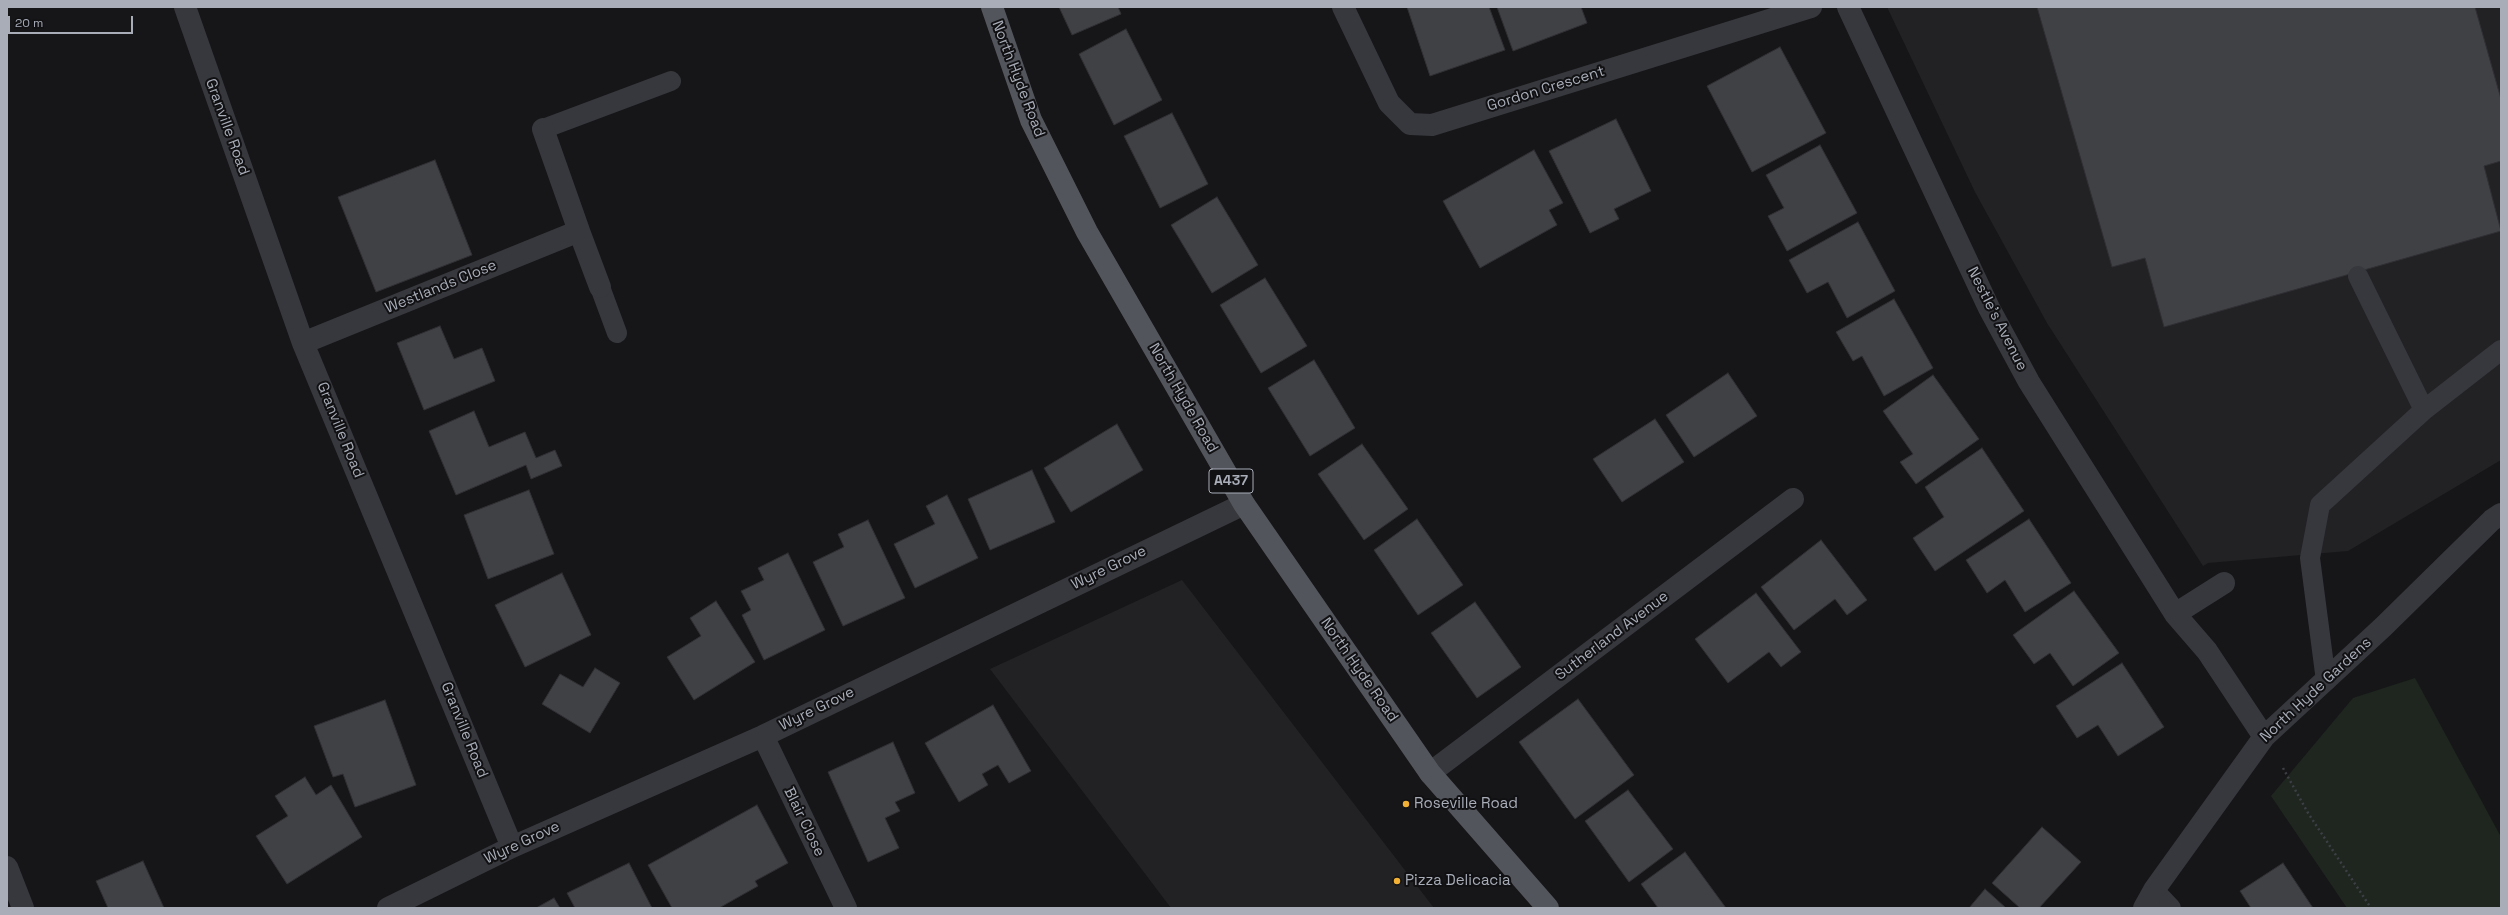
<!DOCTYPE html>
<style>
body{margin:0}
#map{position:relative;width:2508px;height:915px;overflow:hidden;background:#161618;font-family:"Space Grotesk",sans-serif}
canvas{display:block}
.frame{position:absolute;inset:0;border:8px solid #a8adb8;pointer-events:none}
.scale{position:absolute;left:8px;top:16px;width:125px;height:18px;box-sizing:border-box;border:2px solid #a8adb8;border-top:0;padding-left:5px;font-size:12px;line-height:14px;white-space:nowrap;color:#a8adb8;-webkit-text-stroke:3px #111113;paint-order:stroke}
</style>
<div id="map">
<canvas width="2508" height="915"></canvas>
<div class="frame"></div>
<div class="scale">20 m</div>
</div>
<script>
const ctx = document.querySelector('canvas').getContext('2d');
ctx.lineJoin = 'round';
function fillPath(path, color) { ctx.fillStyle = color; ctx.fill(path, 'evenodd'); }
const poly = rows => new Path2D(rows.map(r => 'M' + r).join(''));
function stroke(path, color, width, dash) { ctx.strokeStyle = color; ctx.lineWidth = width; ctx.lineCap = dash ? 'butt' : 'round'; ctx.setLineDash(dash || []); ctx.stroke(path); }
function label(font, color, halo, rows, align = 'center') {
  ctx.font = font + ' "Space Grotesk",sans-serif'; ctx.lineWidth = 4; ctx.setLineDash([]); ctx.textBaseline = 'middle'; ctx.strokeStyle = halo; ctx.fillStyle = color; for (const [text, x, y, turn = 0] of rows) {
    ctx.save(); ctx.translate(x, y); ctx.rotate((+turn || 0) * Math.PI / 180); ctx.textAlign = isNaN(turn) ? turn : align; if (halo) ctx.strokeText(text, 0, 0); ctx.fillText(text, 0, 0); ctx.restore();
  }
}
const built = poly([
 [1887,7,2501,7,2501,460,2348,551,2208,563,2203,566,2047,323,1975,192],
 [1182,580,1434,908,1171,908,990,669]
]);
const green = poly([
 [2415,678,2501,837,2501,908,2347,908,2271,796,2353,698]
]);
const building = poly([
 [1059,7,1118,7,1121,14,1072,35,1059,7],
 [1407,7,1489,7,1505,50,1430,76,1407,7],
 [1497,7,1581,7,1587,23,1513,51,1497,7],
 [2037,7,2475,7,2501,99,2501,161,2484,166,2501,231,2164,327,2145,258,2112,267,2037,7],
 [1126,29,1162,100,1114,125,1079,54,1126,29],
 [1780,47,1826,133,1752,172,1707,86,1780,47],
 [1172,113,1208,184,1160,208,1124,136,1172,113],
 [1616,119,1651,191,1614,209,1619,219,1590,233,1549,151,1616,119],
 [1820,145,1857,213,1787,251,1768,216,1784,208,1766,175,1820,145],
 [1534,150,1563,203,1549,210,1557,225,1480,268,1443,201,1534,150],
 [435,160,472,255,376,292,338,197,435,160],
 [1217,197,1258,265,1212,293,1171,225,1217,197],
 [1858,222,1895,291,1847,318,1828,282,1807,293,1789,260,1858,222],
 [1265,278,1307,346,1261,373,1220,305,1265,278],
 [1894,299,1933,368,1884,396,1862,356,1853,361,1836,332,1894,299],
 [440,326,454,359,482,348,495,381,424,410,397,343,440,326],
 [1314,360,1355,428,1310,456,1268,388,1314,360],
 [1728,373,1757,416,1694,457,1666,415,1728,373],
 [1933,375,1979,439,1916,484,1900,462,1913,454,1883,411,1933,375],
 [474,411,489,447,525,432,536,458,555,450,562,466,531,479,526,465,456,495,429,431,474,411],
 [1655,419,1684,462,1622,502,1593,459,1655,419],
 [1117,424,1143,470,1071,512,1044,468,1117,424],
 [1362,444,1408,509,1364,540,1318,474,1362,444],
 [1982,448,2024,511,1935,571,1913,538,1944,517,1925,487,1982,448],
 [1032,470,1055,522,990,550,968,499,1032,470],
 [529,490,554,554,488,579,464,515,529,490],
 [947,495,978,558,915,588,894,544,935,524,926,506,947,495],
 [1417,519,1463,585,1418,615,1374,550,1417,519],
 [2029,519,2071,583,2025,612,2005,580,1987,593,1966,560,2029,519],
 [868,520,905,598,843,626,813,562,844,547,838,534,868,520],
 [1821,540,1867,600,1847,615,1835,599,1794,630,1761,587,1821,540],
 [788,553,825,630,764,660,742,615,751,610,741,591,764,580,758,568,788,553],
 [562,573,591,635,525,667,495,605,562,573],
 [2074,591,2119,653,2073,686,2050,653,2034,664,2013,635,2074,591],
 [1756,593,1801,652,1781,667,1769,652,1728,683,1695,639,1756,593],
 [716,601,755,662,694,700,667,657,701,636,690,618,716,601],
 [1475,602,1521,667,1477,698,1431,633,1475,602],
 [2122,663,2164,727,2118,756,2098,725,2077,738,2056,706,2122,663],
 [595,668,620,683,590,733,542,704,560,674,583,687,595,668],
 [1578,699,1634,775,1575,819,1519,742,1578,699],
 [385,700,416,785,355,807,343,774,333,777,314,726,385,700],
 [993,705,1031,771,1009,783,998,765,982,774,988,785,959,802,925,743,993,705],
 [893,742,915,793,895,802,900,811,885,818,899,848,868,862,828,772,893,742],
 [305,777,316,795,331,785,362,837,287,884,256,836,288,816,275,796,305,777],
 [1628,790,1673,849,1629,882,1585,821,1628,790],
 [757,805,788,863,755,881,758,886,719,908,672,908,648,865,757,805],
 [2042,827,2081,862,2039,908,2020,908,1992,883,2042,827],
 [1685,852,1726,908,1658,908,1641,884,1685,852],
 [143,861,164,908,108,908,96,881,143,861],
 [629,863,652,908,575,908,567,893,629,863],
 [2283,863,2313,908,2251,908,2240,891,2283,863],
 [1985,889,2006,908,1969,908,1985,889],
 [554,898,560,908,536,908,554,898]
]);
const path = poly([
 [2283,768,2308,813,2371,908]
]);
const lane = poly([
 [543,129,671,81],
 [2358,276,2424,410],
 [600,287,617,333],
 [2326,681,2310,558,2320,505,2424,410,2501,350],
 [2154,890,2171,908]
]);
const street = poly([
 [185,7,303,343,512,847],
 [1343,7,1389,103,1410,124,1432,125,1811,7],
 [1848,7,1989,308,2029,382,2175,614,2207,651,2264,737],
 [579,231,600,287],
 [303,343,579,231,543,129],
 [2175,614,2224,583],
 [763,736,846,908],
 [1430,773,1793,499],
 [7,867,23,908],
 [388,908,512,847,763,736,1244,504],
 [2144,908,2154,890,2264,737,2383,627,2492,520,2501,514]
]);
const primary = poly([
 [992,7,1031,120,1087,232,1244,504,1430,773,1548,908]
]);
const markers = [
 [1406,804,4,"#f2b134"],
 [1397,881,4,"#f2b134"]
];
const shields = [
 [1231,481,44]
];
const shieldNames = [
 ["A437",1231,481]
];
const streetNames = [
 ["North Hyde Road",1018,79,69],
 ["Gordon Crescent",1546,89,-17],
 ["Granville Road",227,127,70],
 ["Westlands Close",441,287,-22],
 ["Nestle's Avenue",1997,319,63],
 ["North Hyde Road",1183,398,60],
 ["Granville Road",340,430,68],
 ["Wyre Grove",1109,568,-26],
 ["Sutherland Avenue",1612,636,-37],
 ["North Hyde Road",1359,670,55],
 ["North Hyde Gardens",2316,690,-43],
 ["Wyre Grove",817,709,-26],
 ["Granville Road",464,730,68],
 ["Blair Close",804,822,64],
 ["Wyre Grove",522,843,-25]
];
const poiNames = [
 ["Roseville Road",1414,804],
 ["Pizza Delicacia",1405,881]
];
fillPath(built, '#222225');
fillPath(green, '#1e261f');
fillPath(building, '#404145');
stroke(building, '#303034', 1);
stroke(path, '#3d3f44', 2.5, [2, 3]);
stroke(lane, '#37383d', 20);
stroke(street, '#37383d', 22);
stroke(primary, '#53555c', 22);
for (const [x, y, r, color] of markers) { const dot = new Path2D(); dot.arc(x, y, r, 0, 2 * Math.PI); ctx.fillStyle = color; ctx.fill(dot); stroke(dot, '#111113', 1.5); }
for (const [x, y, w] of shields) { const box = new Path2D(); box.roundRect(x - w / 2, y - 12, w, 24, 3); ctx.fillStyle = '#111113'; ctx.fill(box); stroke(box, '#a8adb8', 1); }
label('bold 14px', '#a8adb8', null, shieldNames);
label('15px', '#a8adb8', '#111113', streetNames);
label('15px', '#a8adb8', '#111113', poiNames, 'left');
</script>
